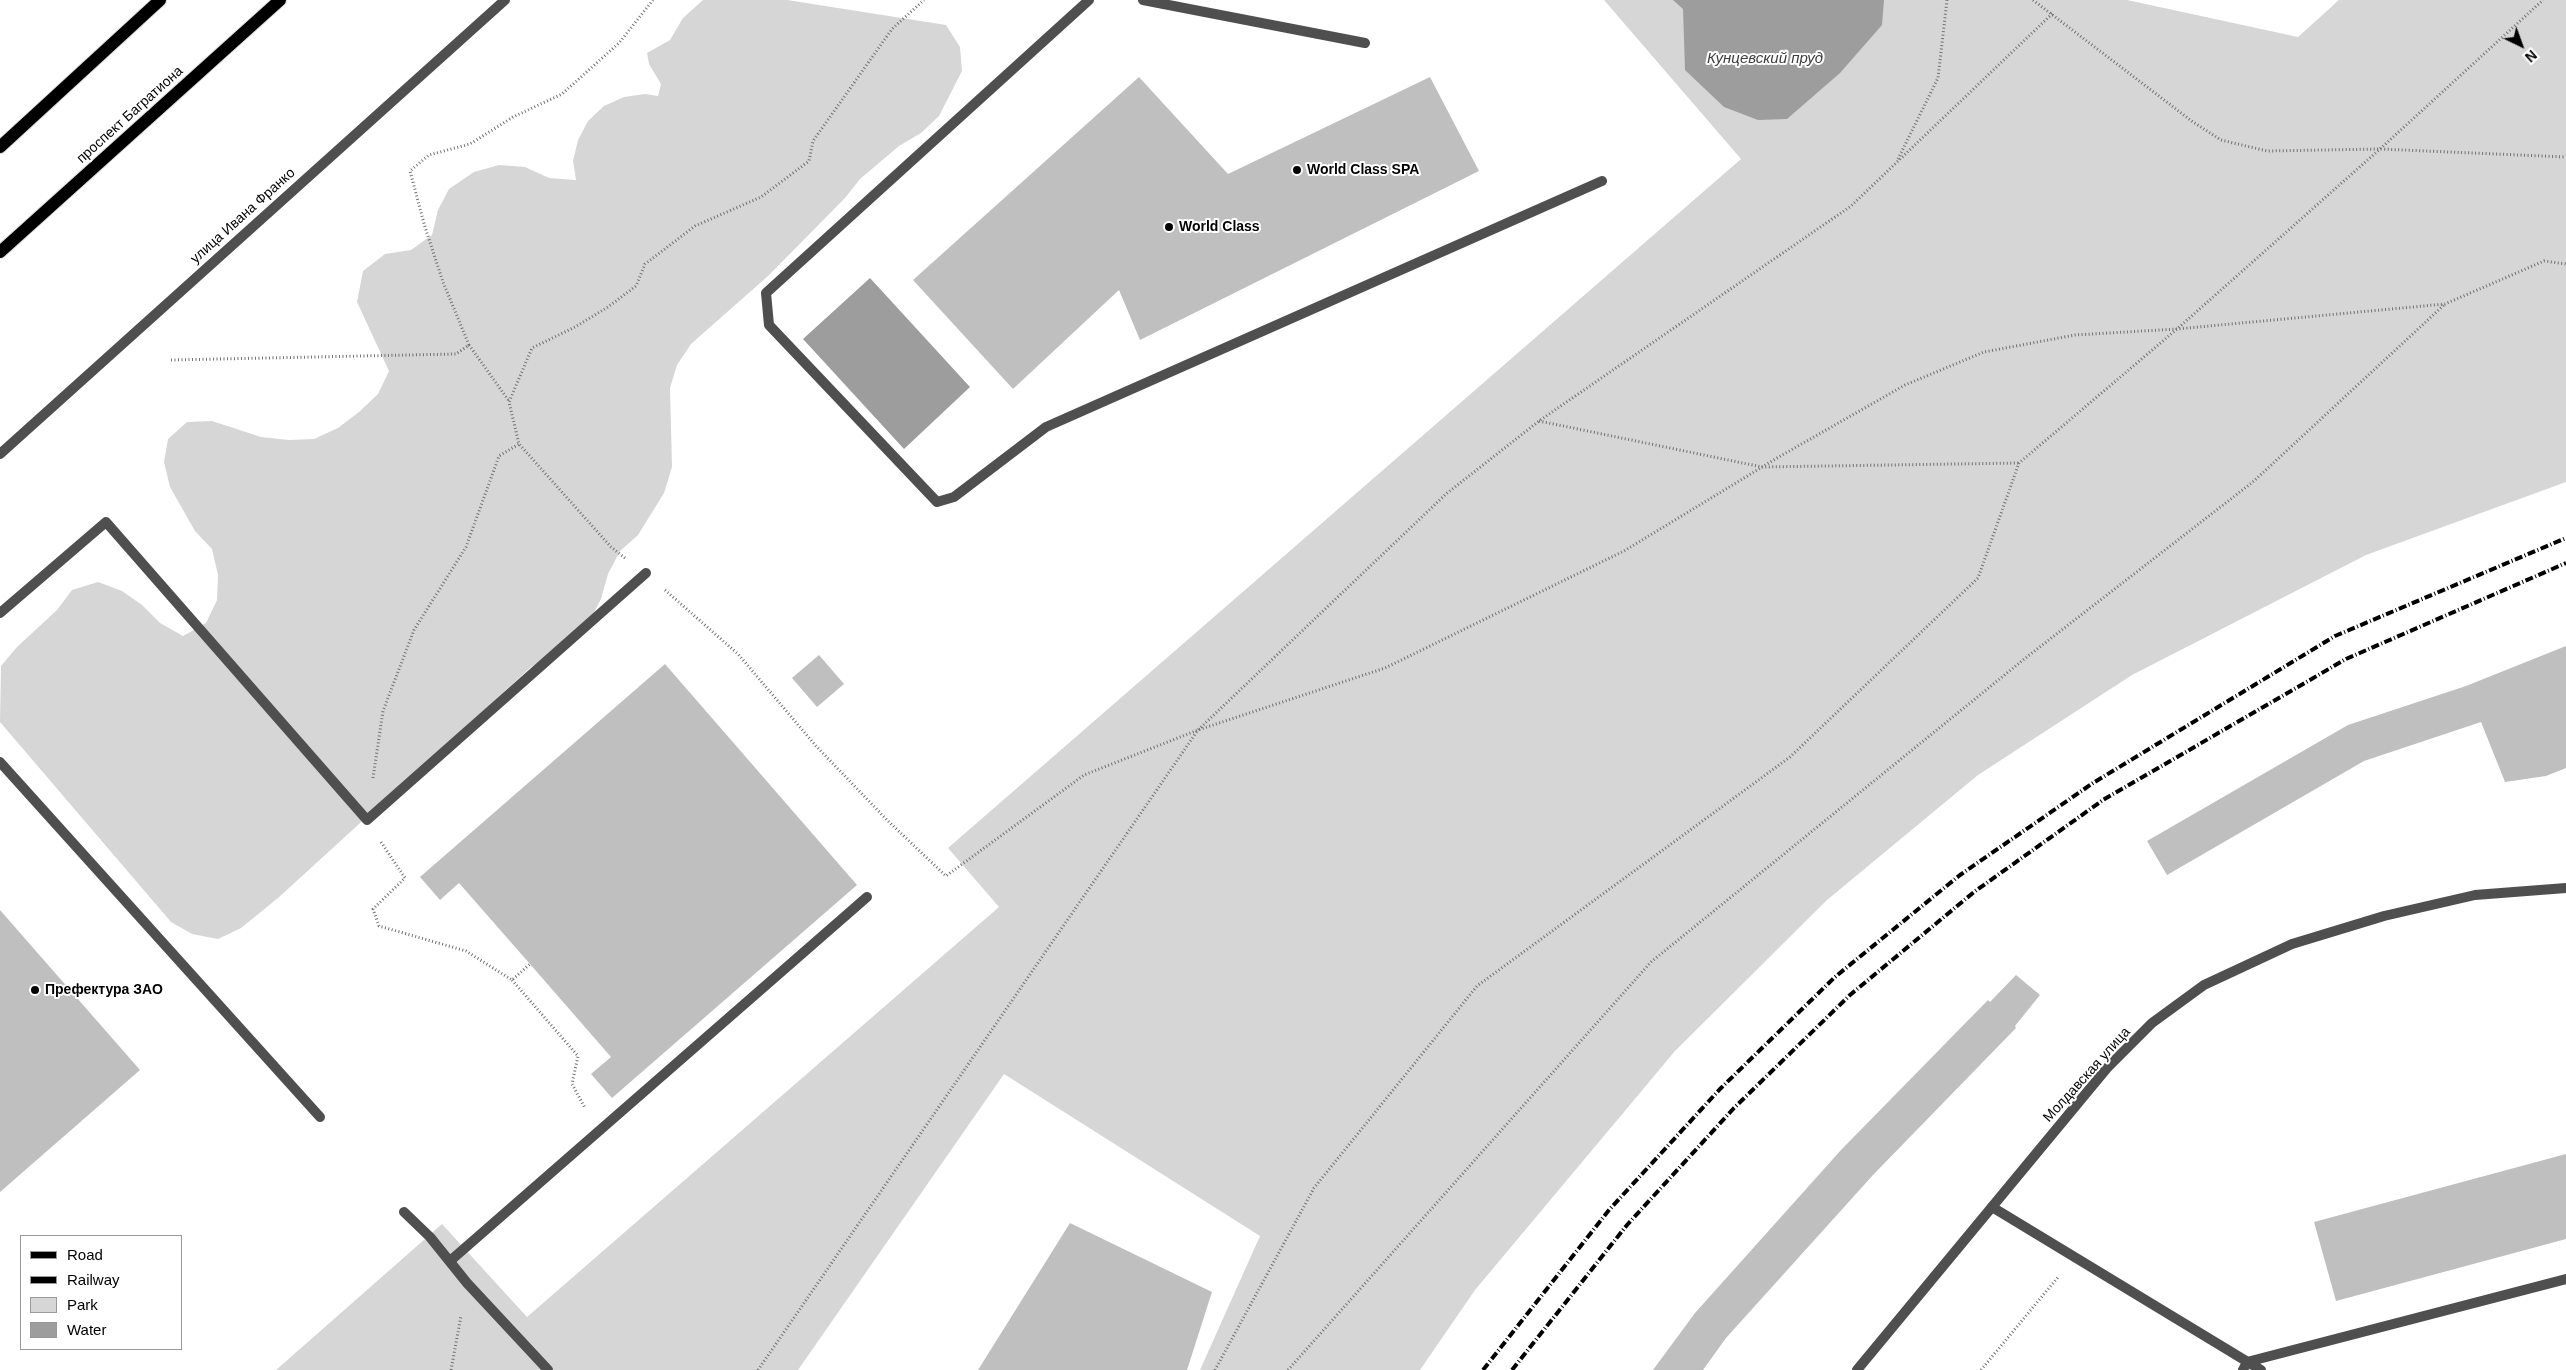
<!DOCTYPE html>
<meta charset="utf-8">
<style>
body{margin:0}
#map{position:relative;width:2566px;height:1370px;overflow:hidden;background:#fff;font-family:Arial,sans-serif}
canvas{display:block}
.legend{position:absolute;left:20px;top:1235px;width:162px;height:115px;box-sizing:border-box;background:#fff;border:1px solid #999;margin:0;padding:6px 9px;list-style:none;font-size:15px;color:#000}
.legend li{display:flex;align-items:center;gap:10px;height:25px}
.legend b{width:25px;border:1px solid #999}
.north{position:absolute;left:2496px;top:20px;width:50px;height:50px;-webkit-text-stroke:4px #fff;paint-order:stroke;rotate:138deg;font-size:14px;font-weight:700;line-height:20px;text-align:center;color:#000}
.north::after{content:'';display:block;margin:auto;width:18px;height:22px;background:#000;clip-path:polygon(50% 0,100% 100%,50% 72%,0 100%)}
</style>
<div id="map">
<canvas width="2566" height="1370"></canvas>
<ul class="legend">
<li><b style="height:6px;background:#000"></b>Road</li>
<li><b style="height:6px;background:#000"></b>Railway</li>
<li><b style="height:14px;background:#d6d6d6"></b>Park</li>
<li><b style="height:14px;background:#9d9d9d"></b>Water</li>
</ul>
<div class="north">N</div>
</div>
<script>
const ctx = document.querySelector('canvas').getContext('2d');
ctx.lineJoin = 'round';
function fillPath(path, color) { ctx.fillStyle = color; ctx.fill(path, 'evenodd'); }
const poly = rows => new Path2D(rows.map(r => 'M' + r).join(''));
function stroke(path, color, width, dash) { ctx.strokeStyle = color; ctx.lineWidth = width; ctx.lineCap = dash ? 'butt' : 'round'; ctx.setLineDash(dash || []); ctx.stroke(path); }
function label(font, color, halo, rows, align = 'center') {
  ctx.font = font + ' Arial,sans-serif'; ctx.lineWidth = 4; ctx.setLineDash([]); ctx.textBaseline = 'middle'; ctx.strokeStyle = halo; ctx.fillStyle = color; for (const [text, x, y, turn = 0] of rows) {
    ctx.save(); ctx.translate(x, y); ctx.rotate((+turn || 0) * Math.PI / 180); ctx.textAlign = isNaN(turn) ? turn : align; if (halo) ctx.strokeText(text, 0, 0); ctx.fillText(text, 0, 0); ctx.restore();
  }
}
const green = poly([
 [703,0,787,0,946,25,960,47,962,71,939,116,921,133,899,146,860,179,845,198,768,276,691,344,677,365,670,388,672,467,664,493,638,535,620,551,608,574,601,599,590,620,553,654,531,667,278,898,241,928,218,939,192,934,171,922,0,722,1,666,17,647,57,610,72,590,98,582,122,591,142,605,160,623,183,636,206,623,217,600,218,575,212,549,195,531,170,487,164,462,168,439,187,422,212,421,261,437,289,440,314,439,338,428,359,412,378,394,389,371,357,302,363,271,385,254,411,250,432,235,438,210,449,189,474,172,499,165,525,167,549,178,576,180,573,161,578,140,588,121,604,106,624,97,645,94,658,96,661,84,649,64,647,53,670,40,683,18],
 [1604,0,2127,0,2298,37,2339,0,2566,0,2566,482,2366,555,2132,675,1978,775,1827,900,1675,1051,1475,1290,1420,1370,1200,1370,1260,1236,1004,1074,798,1370,276,1370,442,1224,527,1317,999,907,948,848,1741,159]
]);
const water = poly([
 [1673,0,1884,0,1882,25,1840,73,1787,119,1758,120,1724,107,1685,70,1683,9],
 [870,278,970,387,904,449,803,339]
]);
const building = poly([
 [1139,77,1228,174,1430,77,1479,171,1140,340,1119,290,1013,389,913,280],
 [2566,646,2566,768,2546,776,2505,782,2481,722,2364,761,2167,875,2147,841,2348,725,2466,686],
 [819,655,844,684,817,707,792,678],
 [665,664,857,885,612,1098,591,1074,611,1057,530,964,459,883,440,900,420,877],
 [0,910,140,1070,0,1192],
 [2016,975,2040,995,2015,1026,2016,1028,1873,1175,1726,1338,1703,1370,1653,1370,1695,1313,1841,1150,1988,1000,1990,1002],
 [2566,1154,2566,1239,2336,1301,2314,1222],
 [1070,1223,1212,1292,1187,1370,978,1370]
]);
const path = poly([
 [2033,0,2193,122,2221,140,2267,151,2380,149,2566,157],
 [1898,159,1938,78,1947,0],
 [469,345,509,401],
 [171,360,456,354,469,345,443,282,425,227,410,171,429,155,470,144,513,117,562,94,619,43,653,0],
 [1539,421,1762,467,2019,463],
 [625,558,611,547,519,444,509,402,532,348,575,327,608,307,636,286,645,264,695,226,761,197,809,161,813,141,892,29,924,0],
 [665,590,738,654,816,746,888,821,946,876,1084,775,1198,730,1385,668,1624,551,1777,458,1905,385,1984,352,2075,335,2177,329,2445,304,2544,261,2566,264],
 [373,778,383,711,414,630,466,547,499,456,519,444],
 [381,842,405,878,373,909,379,926,466,951,512,980,530,964],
 [512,980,578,1056,572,1084,585,1108],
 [451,1370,461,1316],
 [758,1370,1198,730,1446,494,1539,421,1851,206,2053,13],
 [1215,1370,1314,1188,1477,986,1790,757,1978,578,2019,463,2177,329,2380,149,2543,0],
 [1288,1370,1651,962,2023,660,2254,481,2444,305],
 [1981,1370,2059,1276]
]);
const service = poly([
 [1089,0,766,293,769,325,937,502,954,497,1046,427,1602,181],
 [0,613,106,522,367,820,646,573],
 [0,762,320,1117],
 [1992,1207,2261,1370],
 [404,1212,430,1237,467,1283,548,1370],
 [450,1261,867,897],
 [2243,1370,2247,1362,2566,1279]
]);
const minor = poly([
 [1143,0,1365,43]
]);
const tertiary = poly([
 [0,454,505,0],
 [1857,1370,2107,1068,2152,1023,2204,985,2292,944,2384,916,2475,895,2566,888]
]);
const primary = poly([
 [0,147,160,0],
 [0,252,280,0]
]);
const rail = poly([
 [1483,1370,1609,1210,1720,1089,1835,977,1960,875,2093,783,2335,636,2566,538],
 [1512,1370,1627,1225,1734,1108,1850,995,1974,892,2103,800,2346,659,2566,563]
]);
const markers = [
 [1297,170,5,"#000"],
 [1169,227,5,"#000"],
 [35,990,5,"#000"]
];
const streetNames = [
 ["проспект Багратиона",130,115,-42],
 ["улица Ивана Франко",243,216,-42],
 ["Молдавская улица",2087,1075,-48]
];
const poiNames = [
 ["World Class SPA",1307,170],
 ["World Class",1179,227],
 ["Префектура ЗАО",45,990]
];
const waterNames = [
 ["Кунцевский пруд",1765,59]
];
fillPath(green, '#d6d6d6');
fillPath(water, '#9d9d9d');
fillPath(building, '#bfbfbf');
stroke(primary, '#dbdbdb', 14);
stroke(path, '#717171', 3, [1, 2.5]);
stroke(service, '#4f4f4f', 10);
stroke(minor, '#4f4f4f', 10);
stroke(tertiary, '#4f4f4f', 10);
stroke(primary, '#000', 12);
stroke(rail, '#000', 4, [8, 2.5, 1, 2.5]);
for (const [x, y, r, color] of markers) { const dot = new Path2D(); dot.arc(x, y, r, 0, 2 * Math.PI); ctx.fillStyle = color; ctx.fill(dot); stroke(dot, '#fff', 2); }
label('14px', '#000', '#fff', streetNames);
label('bold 14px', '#000', '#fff', poiNames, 'left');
label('italic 15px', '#3e3e3e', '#fff', waterNames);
</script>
